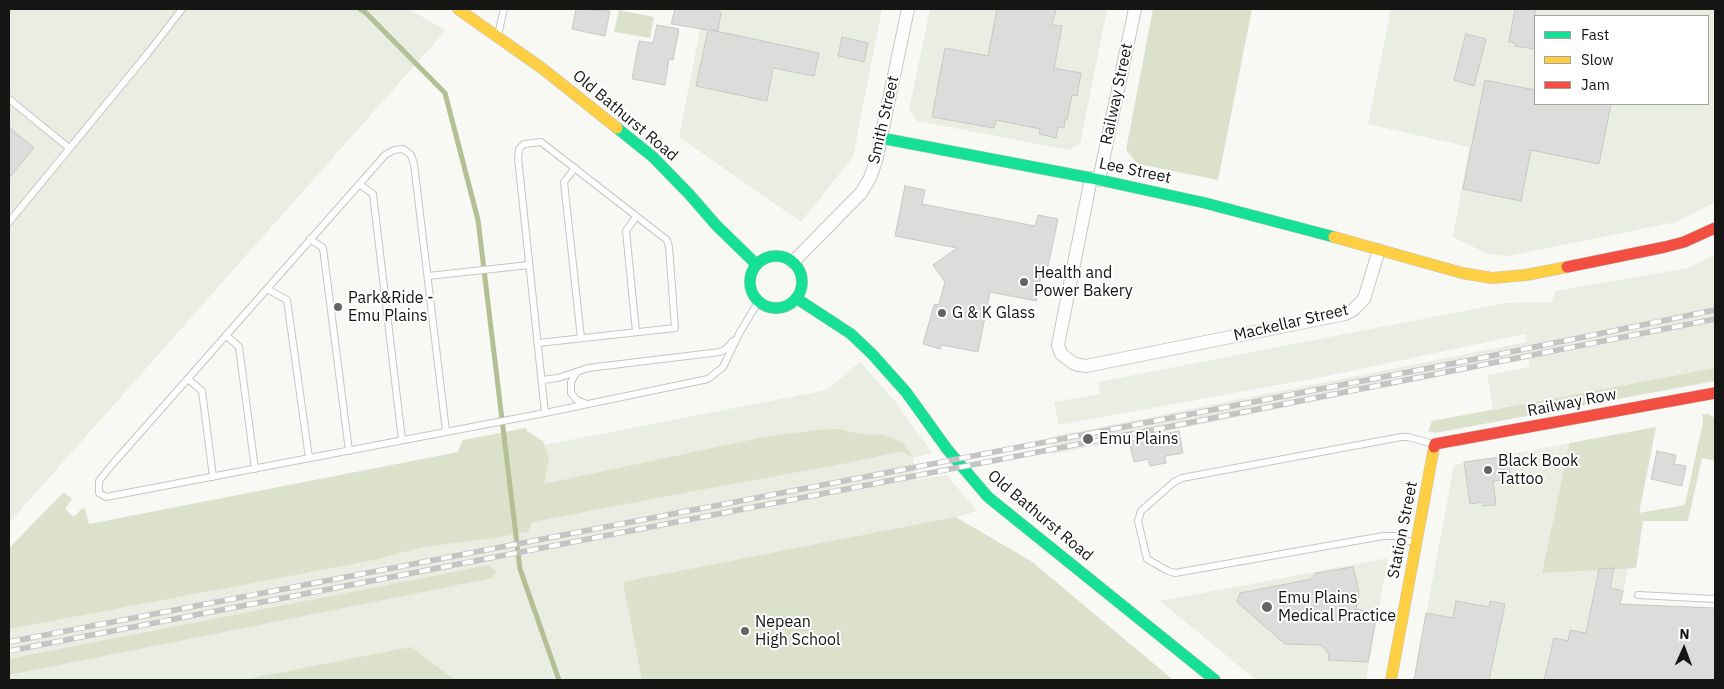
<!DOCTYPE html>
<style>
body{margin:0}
#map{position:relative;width:1724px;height:689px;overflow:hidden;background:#f8f9f5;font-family:"IBM Plex Sans",sans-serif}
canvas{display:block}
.frame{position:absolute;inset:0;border:10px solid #151613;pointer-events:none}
.legend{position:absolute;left:1534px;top:15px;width:175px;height:90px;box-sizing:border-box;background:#fff;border:1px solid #a1a2a1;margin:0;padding:6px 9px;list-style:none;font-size:15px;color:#151613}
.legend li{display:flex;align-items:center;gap:10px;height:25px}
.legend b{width:25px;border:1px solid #a1a2a1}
.north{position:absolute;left:1659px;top:624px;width:50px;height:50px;-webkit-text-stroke:4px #fff;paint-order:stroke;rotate:2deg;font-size:14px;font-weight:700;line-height:20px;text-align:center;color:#151613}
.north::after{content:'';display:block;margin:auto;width:18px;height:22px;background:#151613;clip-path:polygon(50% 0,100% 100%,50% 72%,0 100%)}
</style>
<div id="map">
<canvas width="1724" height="689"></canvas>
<div class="frame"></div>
<ul class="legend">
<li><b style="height:6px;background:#16e098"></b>Fast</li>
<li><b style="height:6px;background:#ffcf43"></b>Slow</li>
<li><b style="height:6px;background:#f24e42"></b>Jam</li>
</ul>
<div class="north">N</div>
</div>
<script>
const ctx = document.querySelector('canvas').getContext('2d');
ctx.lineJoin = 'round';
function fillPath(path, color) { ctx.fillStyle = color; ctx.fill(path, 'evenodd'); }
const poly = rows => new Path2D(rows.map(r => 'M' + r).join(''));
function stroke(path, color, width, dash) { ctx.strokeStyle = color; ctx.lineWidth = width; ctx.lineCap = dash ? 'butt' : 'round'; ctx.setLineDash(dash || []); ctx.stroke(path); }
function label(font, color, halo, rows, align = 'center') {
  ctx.font = font + ' "IBM Plex Sans",sans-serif'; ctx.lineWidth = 4; ctx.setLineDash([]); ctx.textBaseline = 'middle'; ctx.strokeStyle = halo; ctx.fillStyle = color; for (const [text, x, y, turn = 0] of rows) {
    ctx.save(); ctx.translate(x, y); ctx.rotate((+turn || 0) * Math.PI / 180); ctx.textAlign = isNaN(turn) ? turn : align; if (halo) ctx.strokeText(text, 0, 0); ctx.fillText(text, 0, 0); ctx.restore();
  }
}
const built = poly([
 [9,9,408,9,446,30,9,523],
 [704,9,882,9,853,157,801,222,679,137],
 [930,9,1107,9,1080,144,1069,150,917,121,909,110],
 [1391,9,1715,9,1715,202,1676,222,1508,256,1488,254,1453,237,1469,147,1368,124],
 [1535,16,1708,16,1708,104,1535,104],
 [1715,254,1715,368,1493,409,1487,375,1530,367,1528,359,1053,454,1050,437,1527,342,1525,334,1327,376,1059,425,1054,402,1100,394,1098,382,1505,303,1552,302,1555,291,1688,268],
 [860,362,894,400,932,453,913,458,917,480,947,475,977,511,956,517,1031,561,1173,680,9,680,9,549,827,390],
 [1656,427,1621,604,1715,608,1715,680,1414,680,1454,465],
 [1388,558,1366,680,1256,680,1160,601]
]);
const green = poly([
 [1153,9,1252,9,1218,180,1138,164,1126,150],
 [619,10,654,17,650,38,614,32],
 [1715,368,1715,381,1435,433,1428,431,1432,421],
 [1702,414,1708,414,1715,418,1715,461,1702,458,1688,521,1643,521,1636,568,1542,573,1570,443,1656,427,1639,513,1685,505,1703,422],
 [526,428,527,431,543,441,549,459,544,484,764,437,817,430,839,429,860,434,884,435,902,442,913,458,902,451,847,463,694,491,532,522,528,532,487,539,423,547,374,560,9,629,9,548,64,492,72,499,65,509,74,517,82,508,85,509,89,524,458,452,463,440],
 [955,517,1031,561,1173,680,642,680,623,582],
 [489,565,496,572,492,578,9,675,9,659],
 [411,647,455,680,242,680]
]);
const stream = poly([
 [360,9,365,12,445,93,478,220,520,569,559,680]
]);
const building = poly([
 [576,9,610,11,605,36,572,29,576,9],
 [675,9,719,9,718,12,721,13,718,31,711,30,819,53,814,76,773,68,767,101,696,86,708,30,671,24,675,9],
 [997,9,1056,9,1052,25,1062,26,1054,68,1081,73,1077,96,1072,95,1067,120,1065,120,1064,128,1058,127,1056,138,1039,134,1040,129,996,120,994,128,932,117,945,48,988,56,997,9],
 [1515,9,1535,9,1535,49,1515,46,1515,43,1509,42,1515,9],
 [657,25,679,29,673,60,669,59,665,85,632,79,639,41,653,43,657,25],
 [1466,34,1486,39,1474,86,1454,80,1466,34],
 [842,37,868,43,864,62,838,56,842,37],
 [1485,80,1535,90,1535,104,1611,104,1599,164,1531,150,1521,201,1463,189,1485,80],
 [9,127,34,148,9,178,9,127],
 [905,186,925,190,922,204,1035,226,1038,215,1058,219,1048,266,1043,265,1036,301,990,292,978,352,941,345,940,349,923,344,934,305,939,304,945,282,933,265,957,248,895,236,905,186],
 [1179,431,1183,453,1165,456,1166,463,1150,466,1148,459,1134,462,1129,441,1179,431],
 [1657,451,1676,455,1674,464,1686,466,1682,486,1651,479,1657,451],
 [1508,456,1511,479,1493,481,1496,505,1483,506,1483,502,1470,504,1464,462,1508,456],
 [1353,567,1359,592,1356,609,1377,613,1368,662,1328,660,1329,654,1321,645,1285,644,1237,602,1240,593,1312,579,1316,573,1353,567],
 [1614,568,1610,588,1623,591,1620,604,1715,608,1715,680,1544,680,1554,638,1568,641,1570,630,1586,633,1599,569,1614,568],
 [1456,601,1489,607,1490,601,1505,604,1489,680,1414,680,1426,613,1453,618,1456,601]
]);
const lane = poly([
 [498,35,504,9],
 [9,99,69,148],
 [575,168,564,182,581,338],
 [359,184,373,194,402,440],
 [9,222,148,53,182,9],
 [310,239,323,248,349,451],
 [428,276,529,265],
 [267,289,287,300,309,458],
 [636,332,626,231,636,217],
 [226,335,239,347,255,469],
 [538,343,675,328,669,247,667,240,541,142,524,144,519,149,518,158,545,413],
 [576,373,571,382,571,393,577,400,587,404],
 [188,379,202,391,213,477],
 [542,380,558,378,588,368,720,352,726,349,733,341],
 [446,431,414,164,411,155,403,149,394,150,385,155,110,467,99,481,99,493,106,497,545,413,708,379,723,367,739,334,758,302],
 [1415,543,1394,536,1383,536,1175,573,1168,571,1147,559,1138,521,1141,511,1174,482,1182,478,1401,437,1408,437,1434,444],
 [1638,595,1715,599]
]);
const street = poly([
 [1091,178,1058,345,1061,354,1073,363,1079,365,1086,366,1345,314,1353,310,1364,299,1379,250],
 [1099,180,1135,9],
 [793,262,861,193,870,178,876,161,908,9]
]);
const fast = poly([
 [617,128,653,157,689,194,716,225,756,264],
 [881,138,1091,178,1205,203,1334,237],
 '750 282a26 26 0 1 1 52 0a26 26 0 1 1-52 0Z',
 [796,298,851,334,872,354,906,392,947,449,988,497,1215,680]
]);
const slow = poly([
 [458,9,543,69,617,128],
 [1334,237,1462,273,1492,278,1526,275,1567,267],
 [1391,680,1434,447]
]);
const jam = poly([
 [1567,267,1665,247,1684,242,1715,228],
 [1434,447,1435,444,1715,393]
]);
const rail = poly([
 [9,642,1481,358,1715,310],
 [9,651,1178,425,1715,319]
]);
const markers = [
 [1024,282,5,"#646562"],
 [338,307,5,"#646562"],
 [942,313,5,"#646562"],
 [1088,439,6,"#646562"],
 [1488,470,5,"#646562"],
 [1267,607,6,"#646562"],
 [745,631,5,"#646562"]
];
const streetNames = [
 ["Railway Street",1117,94,-78],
 ["Old Bathurst Road",625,116,40],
 ["Smith Street",884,120,-77],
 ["Lee Street",1135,171,12],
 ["Mackellar Street",1291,323,-13],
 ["Railway Row",1572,403,-11],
 ["Old Bathurst Road",1040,516,40],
 ["Station Street",1403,530,-79]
];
const poiNames = [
 ["Health and",1034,273],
 ["Power Bakery",1034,291],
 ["Park&Ride -",348,298],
 ["Emu Plains",348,316],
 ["G & K Glass",952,313],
 ["Emu Plains",1099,439],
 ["Black Book",1498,461],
 ["Tattoo",1498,479],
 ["Emu Plains",1278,598],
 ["Medical Practice",1278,616],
 ["Nepean",755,622],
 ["High School",755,640]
];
fillPath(built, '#e9ede2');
fillPath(green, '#dbe1cb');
stroke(stream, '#b5bf94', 5);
fillPath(building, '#dcddda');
stroke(building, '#c8c9c6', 1);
stroke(lane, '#c6c6c4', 8);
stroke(street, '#c6c6c4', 14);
stroke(fast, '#c6c6c4', 12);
stroke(slow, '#c6c6c4', 12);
stroke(jam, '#c6c6c4', 12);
stroke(lane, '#fefefe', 6);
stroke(street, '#fefefe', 12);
stroke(fast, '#16e098', 11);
stroke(slow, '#ffcf43', 11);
stroke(jam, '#f24e42', 11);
stroke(rail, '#c4c4c4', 5.5);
stroke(rail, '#fff', 4, [11]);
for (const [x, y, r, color] of markers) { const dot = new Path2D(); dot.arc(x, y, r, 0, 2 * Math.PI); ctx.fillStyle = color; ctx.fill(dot); stroke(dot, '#fff', 2); }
label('16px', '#151613', '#fff', streetNames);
label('16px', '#151613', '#fff', poiNames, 'left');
</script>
